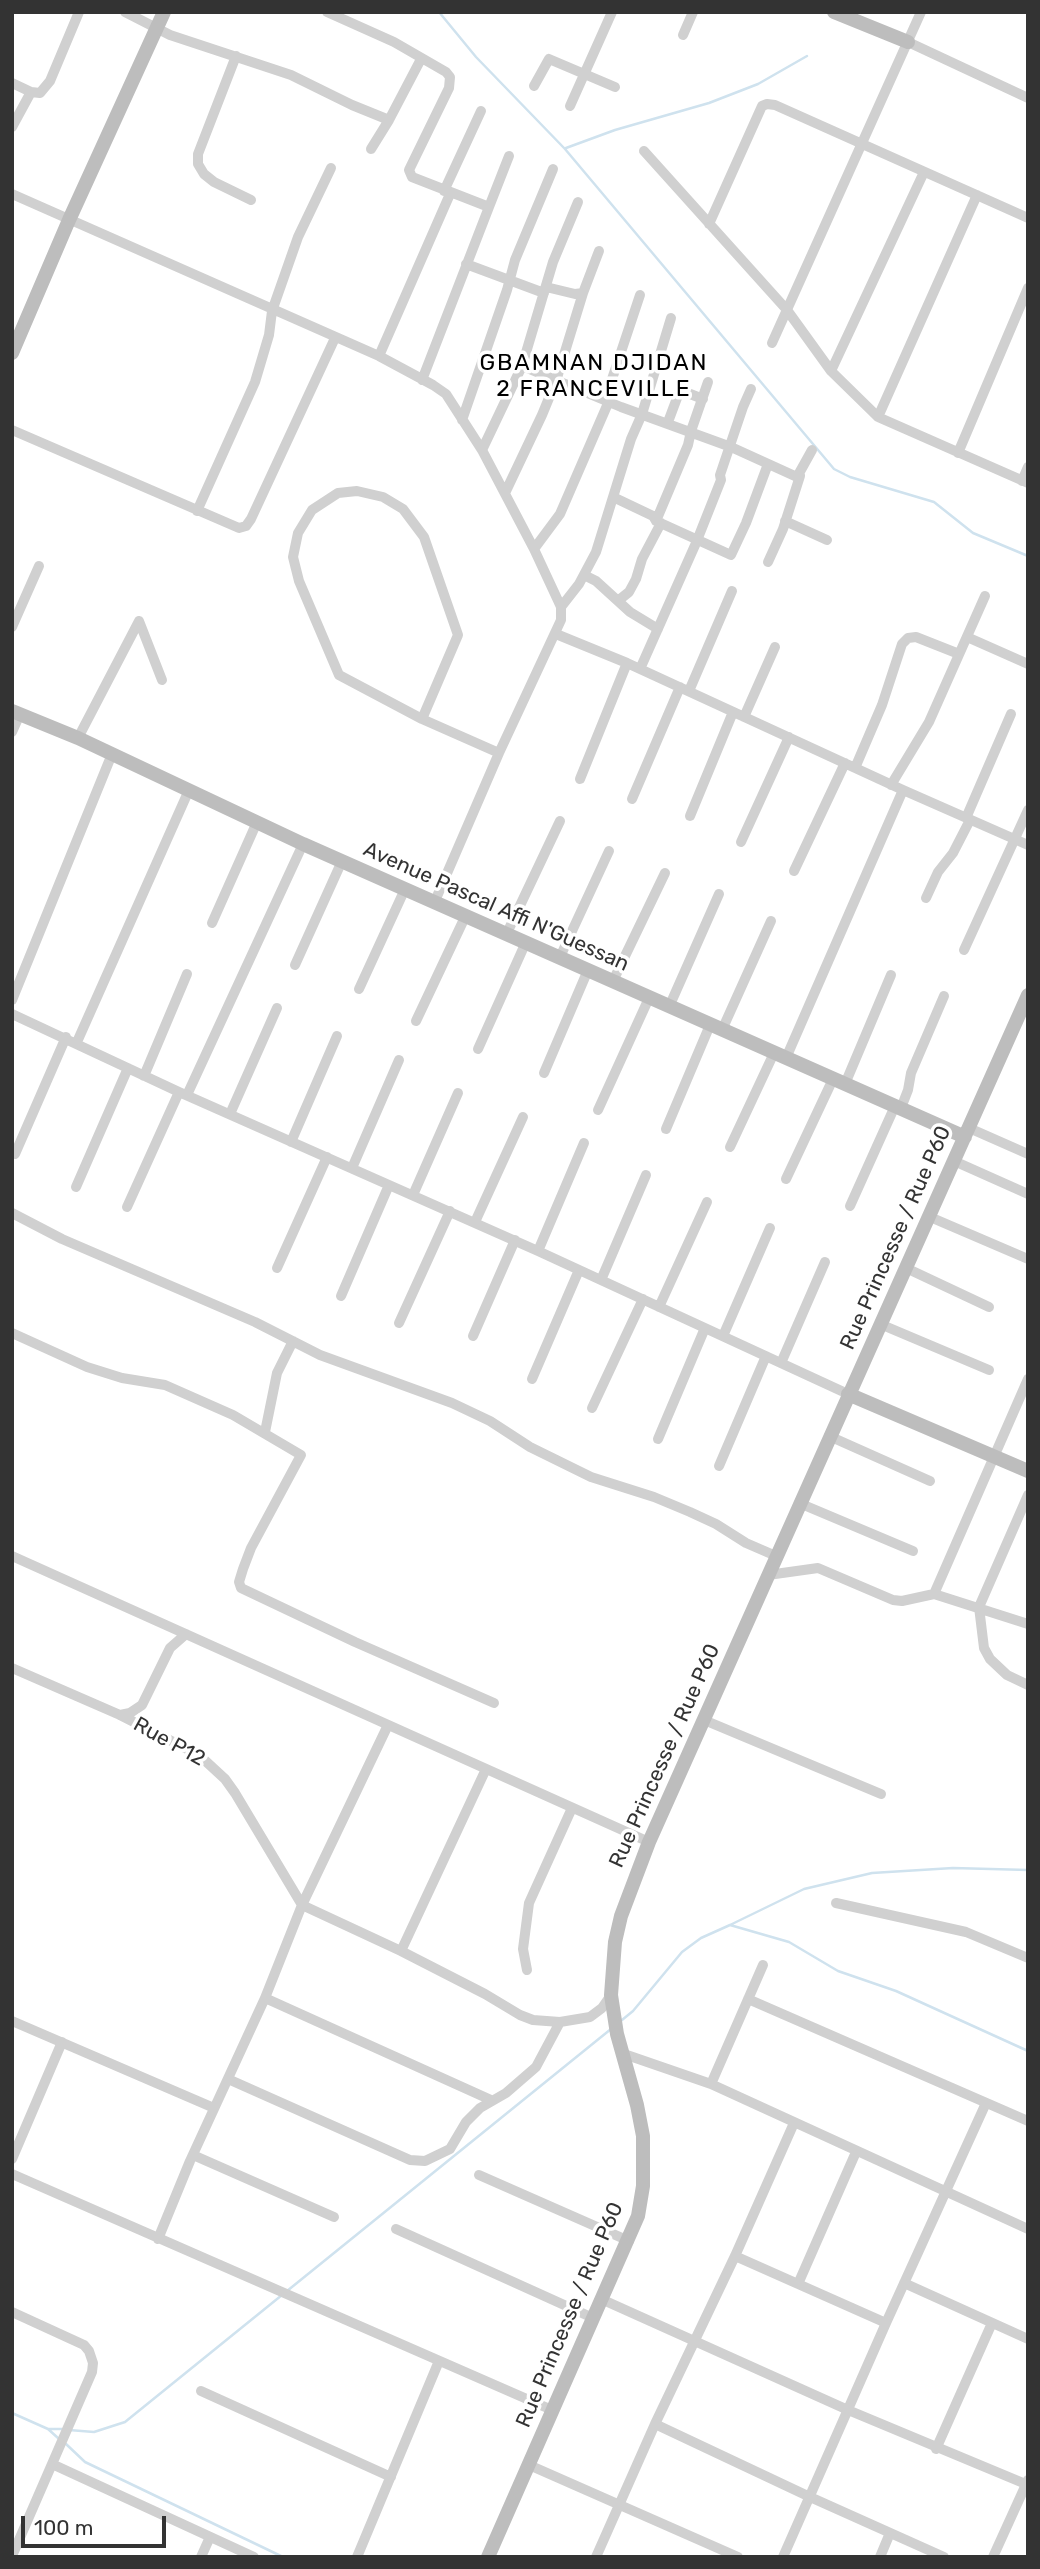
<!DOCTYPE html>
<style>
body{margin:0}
#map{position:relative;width:1040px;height:2569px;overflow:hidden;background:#fff;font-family:Rubik,sans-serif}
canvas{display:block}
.frame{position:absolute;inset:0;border:14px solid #333;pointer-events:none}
.scale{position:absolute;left:21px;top:2516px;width:145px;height:32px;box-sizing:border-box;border:4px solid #333;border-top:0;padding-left:9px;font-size:21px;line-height:24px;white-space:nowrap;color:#333;-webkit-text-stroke:5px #fff;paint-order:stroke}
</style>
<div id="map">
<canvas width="1040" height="2569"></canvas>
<div class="frame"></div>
<div class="scale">100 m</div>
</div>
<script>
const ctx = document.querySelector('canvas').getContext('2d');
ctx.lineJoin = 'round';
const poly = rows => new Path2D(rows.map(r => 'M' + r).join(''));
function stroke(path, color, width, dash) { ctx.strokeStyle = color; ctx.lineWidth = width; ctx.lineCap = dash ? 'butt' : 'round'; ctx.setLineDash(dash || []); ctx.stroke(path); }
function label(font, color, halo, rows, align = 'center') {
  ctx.font = font + ' Rubik,sans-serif'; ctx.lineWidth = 7; ctx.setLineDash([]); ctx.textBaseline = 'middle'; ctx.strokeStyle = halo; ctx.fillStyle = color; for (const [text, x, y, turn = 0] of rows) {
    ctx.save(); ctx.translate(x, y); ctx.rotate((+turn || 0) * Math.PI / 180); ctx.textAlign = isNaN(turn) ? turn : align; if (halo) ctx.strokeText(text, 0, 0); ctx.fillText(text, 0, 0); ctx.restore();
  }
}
const stream = poly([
 [439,12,476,57,565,149,834,469,850,477,934,502,973,533,1028,556],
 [566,148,615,130,709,103,758,84,807,56],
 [730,1925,804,1889,872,1873,953,1868,1028,1870],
 [622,2020,633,2011,682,1952,701,1938,730,1925,789,1942,838,1971,896,1991,1028,2051],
 [287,2291,611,2029],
 [12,2413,48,2429,58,2438],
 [48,2429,62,2429],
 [69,2430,94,2432,125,2422,282,2295],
 [66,2444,85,2462,283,2557]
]);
const street = poly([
 [125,12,170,35,291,75,352,105,389,120],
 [327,12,394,42,446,72,450,77,449,88,409,170,412,177,489,207,422,380],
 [683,35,693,12],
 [908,42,1028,98],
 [236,56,198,154,198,164,204,174,214,182,251,200],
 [12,83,31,92],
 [534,86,549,59,615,87],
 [570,106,612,12],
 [12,127,31,92,40,93,50,81,79,12],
 [371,149,389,120,421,59],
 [644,151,787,310,831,371,878,417,1028,483],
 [444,191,481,111],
 [12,194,379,356,433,385,446,394,482,450,534,549,561,607,561,620,499,753,435,901],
 [489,207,509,156],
 [709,224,762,106,767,104,775,105,1028,218],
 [466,264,544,293],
 [546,287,575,294,583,293],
 [772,343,921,12],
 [379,356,450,194],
 [522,366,621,407,731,447,797,477,812,450],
 [831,371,924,172],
 [605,400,640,295],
 [878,417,977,195],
 [462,420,507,290,515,260,553,169],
 [668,422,680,390,703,399],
 [12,430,239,528,246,526,251,519,335,338],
 [482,450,522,366,553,262,578,202],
 [958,453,1028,288],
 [1022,481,1028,467],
 [506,491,542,415,556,381,583,293,599,251],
 [613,497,653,516,656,521,731,555,746,523,768,464],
 [197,511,255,382,269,335,272,311,298,237,331,168],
 [656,521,688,445,691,431,708,382],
 [785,521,827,540],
 [534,549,560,514,609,401],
 [768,562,783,529,800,476,798,475],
 [584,575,596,581,630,612,658,629],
 [619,600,629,592,636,579,642,559,661,523],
 [561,607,579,584,596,552,631,439,642,414,671,318],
 [139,621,162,680],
 [12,627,39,566],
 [556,634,627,663,903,790,1028,845],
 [967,637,1028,664],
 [640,669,696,543,721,480,720,475,743,407,751,389],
 [689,691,732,591],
 [744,717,775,647],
 [422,719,458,635,424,537,403,509,383,497,357,491,338,493,312,510,298,533,293,557,299,581,339,675,422,719,499,753],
 [12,732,20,714],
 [78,738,139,621],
 [855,768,882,705,902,644,908,638,916,637,959,654],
 [580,779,627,663],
 [891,785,929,722,985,596],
 [632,799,680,687],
 [690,816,733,712],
 [966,818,1011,714],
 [741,842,789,737],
 [794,871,845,763],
 [926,898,938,872,953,853,970,820],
 [212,923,257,822],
 [507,933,560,821],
 [964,950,1028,810],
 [560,957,609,851],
 [295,965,342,861],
 [613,981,665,873],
 [359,989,405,889],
 [12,1000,112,754],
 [669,1007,719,894],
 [12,1014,179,1092,538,1251,848,1394],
 [416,1021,466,915],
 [722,1030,771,921],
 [77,1042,189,790],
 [478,1049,526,942],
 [786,1058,903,790],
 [544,1073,588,970],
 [144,1076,187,974],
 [845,1084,891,975],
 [187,1095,303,844],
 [901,1108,908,1090,911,1073,944,996],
 [598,1110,649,998],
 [230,1114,277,1008],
 [969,1128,1028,1154],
 [666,1129,710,1025],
 [291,1142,337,1036],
 [730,1147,774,1053],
 [15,1154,66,1037],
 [954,1161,1028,1194],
 [352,1168,399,1060],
 [786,1179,833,1079],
 [76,1187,128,1068],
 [413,1195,458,1093],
 [850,1206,895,1106],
 [127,1207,179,1092],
 [12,1213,62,1239,255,1322,320,1355,452,1403,490,1421,530,1447,591,1477,654,1497,690,1512,716,1524,746,1543,776,1556],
 [930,1217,1028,1259],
 [475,1222,523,1117],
 [538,1251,584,1143],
 [277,1268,327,1157],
 [906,1268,989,1307],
 [601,1280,646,1175],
 [341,1296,389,1185],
 [659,1307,707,1202],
 [399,1323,450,1211],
 [880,1324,989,1370],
 [12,1333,87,1367,122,1378,165,1385,233,1415,301,1455,251,1548,243,1569,239,1582,241,1588,355,1642,494,1703],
 [473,1336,515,1240],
 [723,1336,770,1228],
 [781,1363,825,1262],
 [532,1379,579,1270],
 [592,1408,643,1299],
 [265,1432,277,1373,293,1341],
 [829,1436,930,1481],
 [658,1439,705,1328],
 [719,1466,766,1356],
 [1028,1495,979,1607,984,1648,990,1659,1007,1675,1028,1685],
 [799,1503,913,1551],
 [12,1556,649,1842],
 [768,1575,818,1568,893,1600,902,1601,934,1594,1028,1624],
 [934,1594,1028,1379],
 [12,1668,120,1715,199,1755,225,1779,235,1793,302,1905],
 [120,1715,130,1713,142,1705,170,1648,186,1634],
 [704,1720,881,1794],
 [836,1903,966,1932,1028,1958],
 [302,1905,401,1951,485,1994,520,2015,533,2020,560,2022],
 [401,1951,486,1769],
 [527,1970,523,1949,529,1903,572,1808],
 [265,1998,491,2100],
 [748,1999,1028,2121],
 [12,2021,214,2108],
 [624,2054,711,2084,1028,2229],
 [228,2079,410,2160,425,2161,450,2149,466,2122,480,2108,506,2093,536,2067,560,2022,590,2017,602,2008,611,1995],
 [711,2084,763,1965],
 [193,2155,334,2217],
 [12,2159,62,2042],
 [12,2174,552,2410],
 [479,2175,629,2241],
 [396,2229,593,2318],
 [158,2239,190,2161,265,1998,302,1905,388,1725],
 [735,2256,886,2323],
 [904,2283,1028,2339],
 [798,2284,856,2152],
 [601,2299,848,2410,1028,2485],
 [12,2312,84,2345,89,2351,93,2363,92,2372,12,2556],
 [201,2391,391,2477],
 [655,2424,810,2497,944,2557],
 [936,2449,992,2323],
 [52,2464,254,2557],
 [529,2465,738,2557],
 [201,2557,210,2537],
 [357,2557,439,2361],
 [596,2557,655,2424,735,2256,794,2123],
 [783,2557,886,2323,986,2103],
 [880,2557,890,2533],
 [993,2557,1028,2480]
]);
const secondary = poly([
 [834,12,908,42],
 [12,353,69,220,164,12],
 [12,711,78,738,303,844,965,1137],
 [848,1394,1028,1471],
 [488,2557,638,2216,643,2186,643,2136,637,2105,617,2034,611,1995,615,1942,621,1916,649,1842,1028,995]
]);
const streetNames = [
 ["Avenue Pascal Affi N'Guessan",496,907,24],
 ["Rue Princesse / Rue P60",896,1238,-66],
 ["Rue P12",169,1742,29],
 ["Rue Princesse / Rue P60",665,1756,-66],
 ["Rue Princesse / Rue P60",570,2315,-67]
];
const neighbourhoodNames = [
 ["GBAMNAN DJIDAN",594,363],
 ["2 FRANCEVILLE",594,389]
];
stroke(stream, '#cfe2ee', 2.5);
stroke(street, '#d0d0d0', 10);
stroke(secondary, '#bdbdbd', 14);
label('21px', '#333', '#fff', streetNames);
ctx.letterSpacing = '2px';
label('23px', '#000', '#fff', neighbourhoodNames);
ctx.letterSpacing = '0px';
</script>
